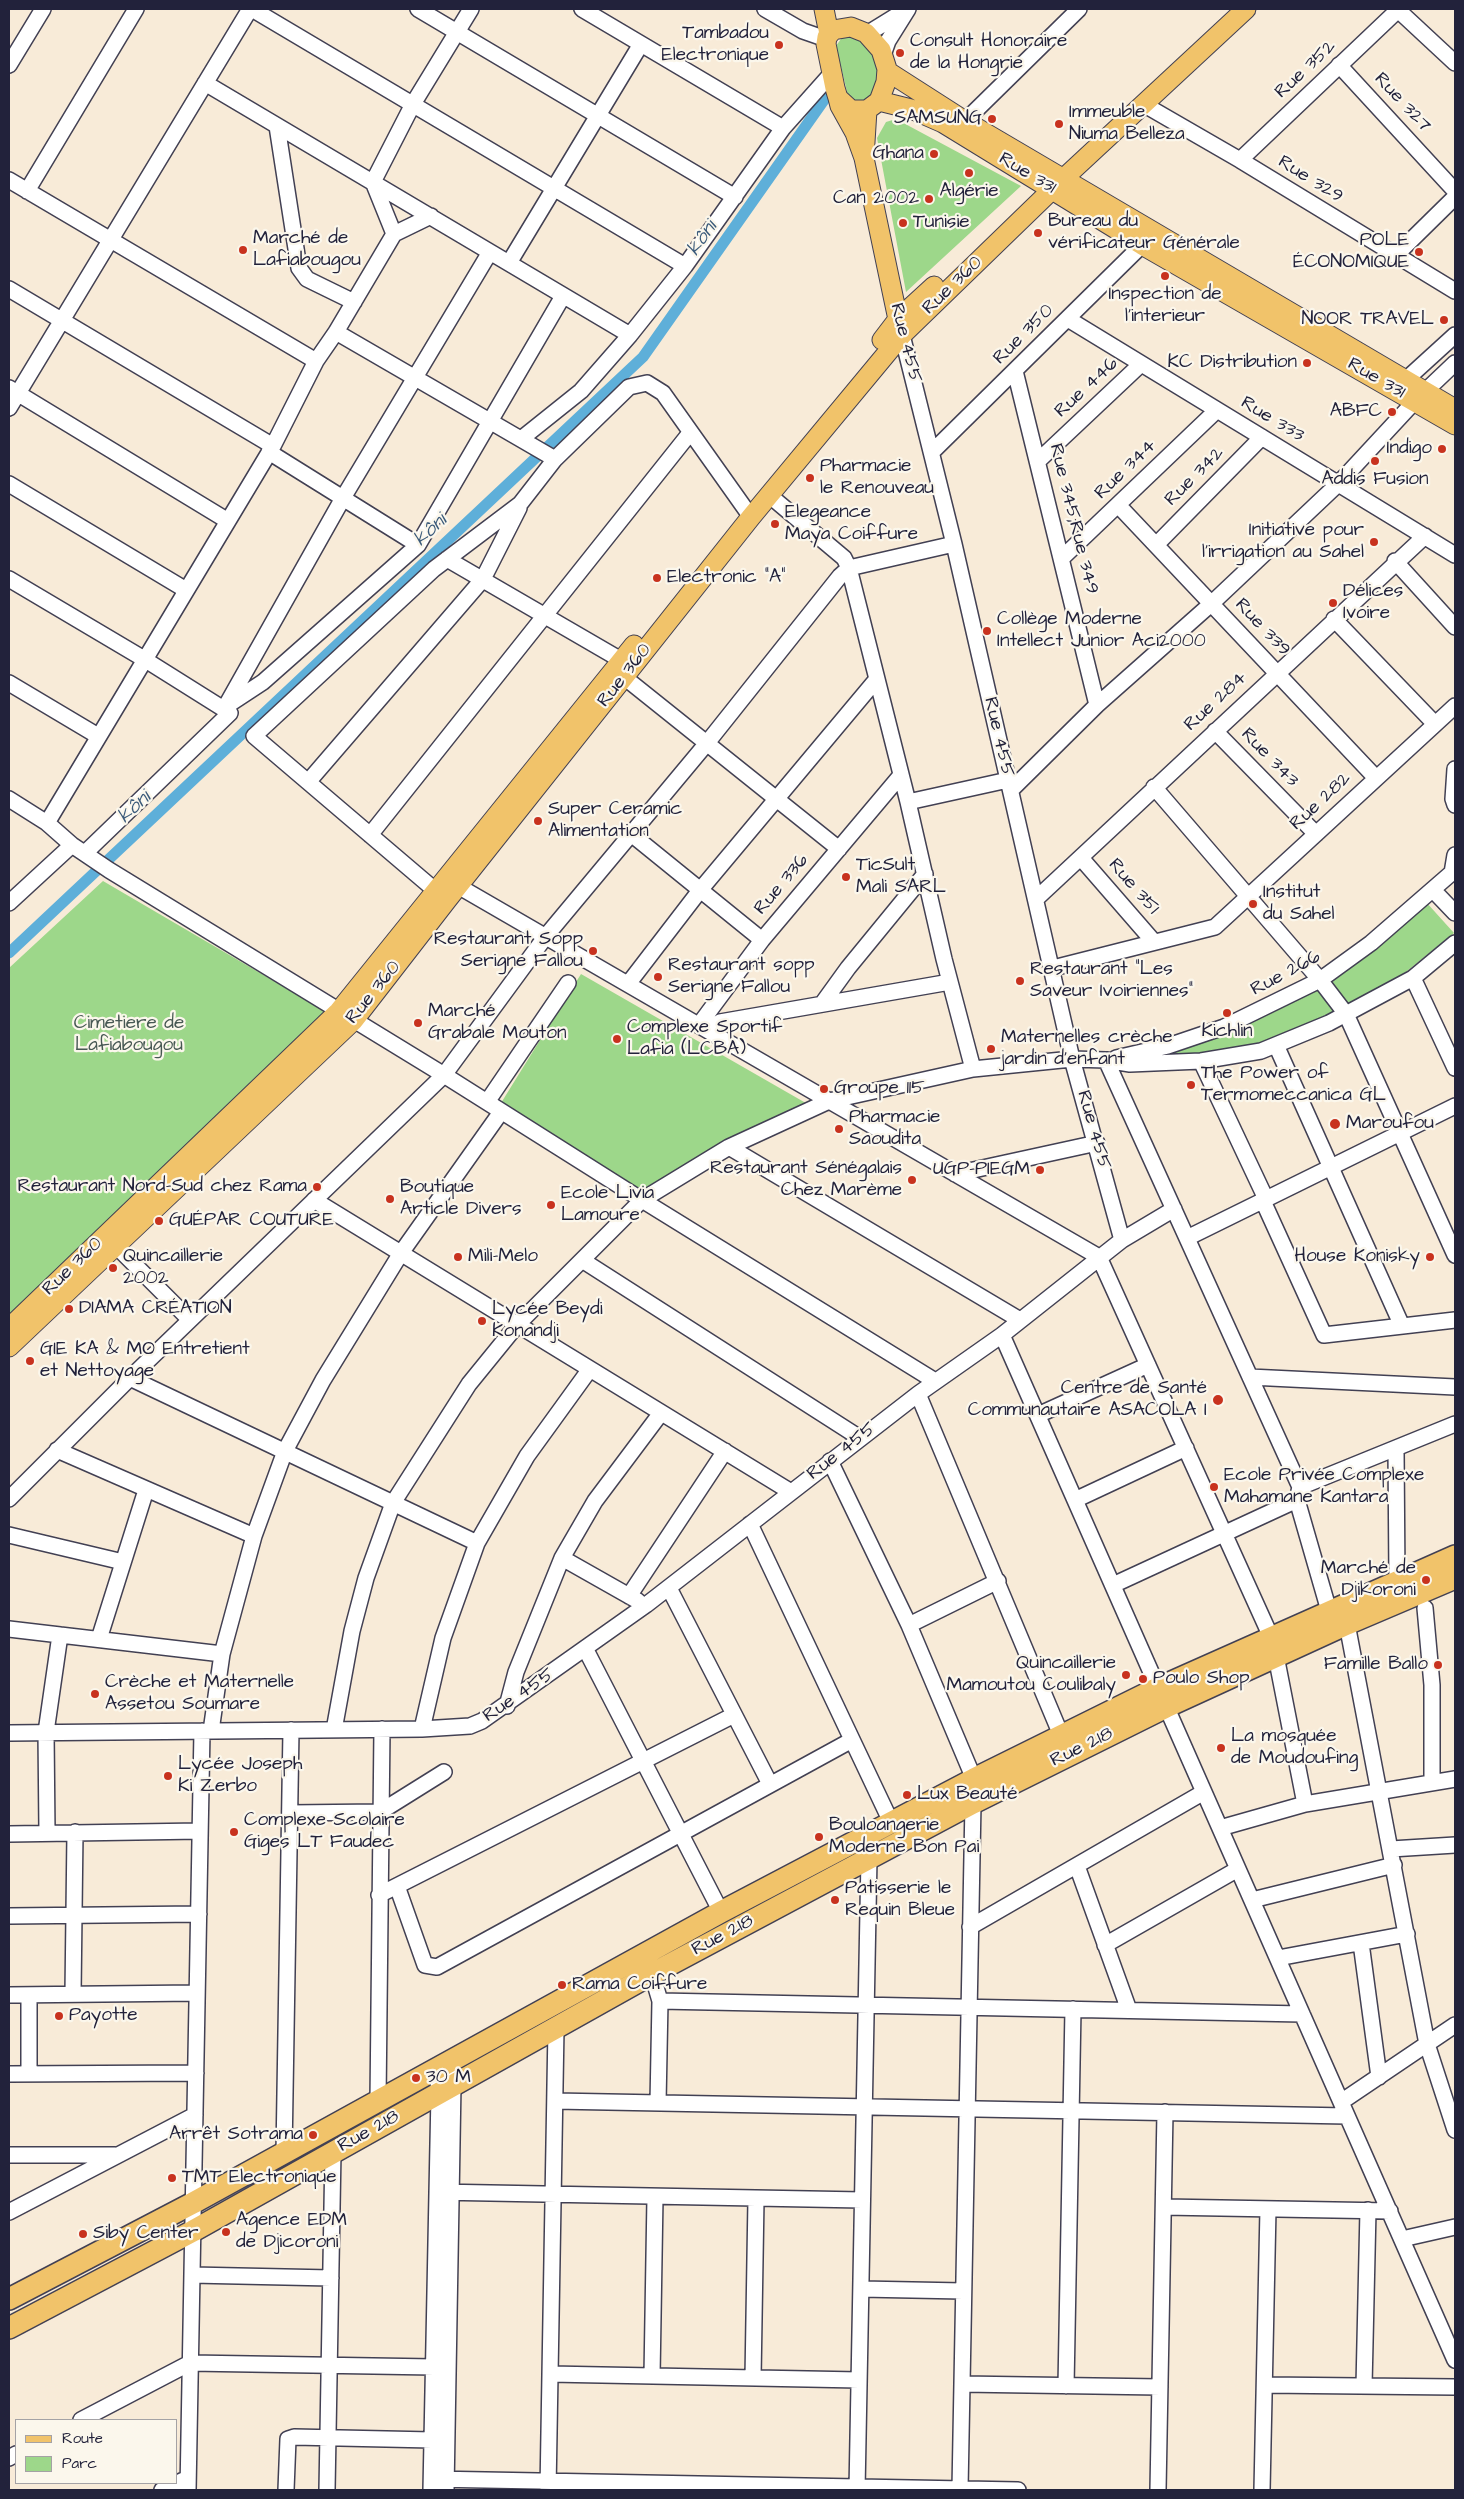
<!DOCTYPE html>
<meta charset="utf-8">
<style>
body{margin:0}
#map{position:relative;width:1464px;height:2499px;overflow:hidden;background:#f8ebd8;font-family:"Architects Daughter",sans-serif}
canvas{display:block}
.frame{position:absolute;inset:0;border:10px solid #22223b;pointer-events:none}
.legend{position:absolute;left:15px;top:2419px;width:162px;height:65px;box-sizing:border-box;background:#fbf7ec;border:1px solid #a4a2a5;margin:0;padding:6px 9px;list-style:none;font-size:15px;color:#22223b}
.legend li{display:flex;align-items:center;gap:10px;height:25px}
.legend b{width:25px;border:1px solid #a4a2a5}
</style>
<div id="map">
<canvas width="1464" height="2499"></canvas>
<div class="frame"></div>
<ul class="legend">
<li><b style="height:6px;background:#f1c36a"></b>Route</li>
<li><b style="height:14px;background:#9dd78a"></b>Parc</li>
</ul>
</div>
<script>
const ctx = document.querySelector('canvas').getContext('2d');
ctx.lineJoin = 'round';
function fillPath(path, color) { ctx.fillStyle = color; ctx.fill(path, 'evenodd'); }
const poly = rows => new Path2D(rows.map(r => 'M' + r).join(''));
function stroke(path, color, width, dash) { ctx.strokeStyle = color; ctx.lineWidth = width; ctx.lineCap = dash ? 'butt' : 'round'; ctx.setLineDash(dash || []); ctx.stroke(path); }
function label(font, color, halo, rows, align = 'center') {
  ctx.font = font + ' "Architects Daughter",sans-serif'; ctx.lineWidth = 4.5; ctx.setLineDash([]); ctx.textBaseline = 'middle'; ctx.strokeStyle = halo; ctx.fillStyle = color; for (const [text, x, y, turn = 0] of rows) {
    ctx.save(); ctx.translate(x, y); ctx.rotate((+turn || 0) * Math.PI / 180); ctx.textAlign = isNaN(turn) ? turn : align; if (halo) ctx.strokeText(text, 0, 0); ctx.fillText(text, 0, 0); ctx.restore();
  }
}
const green = poly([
 [849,34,870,46,880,67,878,88,866,104,849,100,836,46,843,36],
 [896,119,1021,186,906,292,877,138,886,122],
 [103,881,325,1011,9,1315,9,968],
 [1426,902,1454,933,1391,984,1341,1011,1261,1045,1228,1052,1140,1061,1250,1018],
 [581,974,811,1106,644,1192,501,1103]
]);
const canal = poly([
 [9,953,643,357,829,93]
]);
const minor = poly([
 [252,9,685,266],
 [418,9,735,197],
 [582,9,783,128],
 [765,9,803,31,826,39],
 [1398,10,1455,63],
 [867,34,901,13],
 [883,55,888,41,908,9],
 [9,65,43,9],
 [1339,65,1455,191],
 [205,83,630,335],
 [1143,104,1240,160,1455,291],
 [965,121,1079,9],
 [277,126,299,268,307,279,354,302],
 [1240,160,1399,9],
 [9,180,316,361],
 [27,191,136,9],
 [394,234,373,182,413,104,471,9],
 [1395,256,1455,197],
 [509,263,641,44],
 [9,289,273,446],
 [1068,319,1455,555],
 [336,332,555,459],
 [902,335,954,544,1072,1059,1122,1240],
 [1015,371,1097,705],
 [1399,386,1455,335],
 [9,388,228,521],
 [9,408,250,9],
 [521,439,581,391,630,335,685,266,783,128,832,73],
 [269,452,418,545],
 [932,452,1142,245],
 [1038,461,1141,364],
 [9,484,186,590],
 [769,495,844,558,849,568,908,802,944,959,973,1069],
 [1118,505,1376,778],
 [1156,545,1262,437],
 [1062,558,1217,410],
 [447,559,621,660],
 [1395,561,1455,627],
 [9,579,144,659,230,713,85,853],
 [1334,619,1435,724],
 [624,677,839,849],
 [9,683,98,736],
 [227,704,343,498,490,252],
 [225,707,263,682,418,545,563,296],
 [1215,731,1316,834],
 [1455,769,1453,799,1455,805],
 [308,782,483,579,519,508],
 [1154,787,1320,980,1346,1014,1455,1255],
 [1011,790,1097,705,1211,604,1338,484,1415,401,1455,363],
 [9,799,47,823,72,845,109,870,444,1075,642,1200,935,1381],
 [908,802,1008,780],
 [47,823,273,446,316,361,336,332,394,234,431,216],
 [630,833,762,940],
 [370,835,690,433],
 [1081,858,1154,942],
 [1452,873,1455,855],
 [458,886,1099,1257,1271,1637],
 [1433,890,1455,913],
 [443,897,254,736,434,569,520,504,555,459,629,387,647,383,663,393,751,517],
 [1036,899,1425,536],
 [9,903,72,845],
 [1053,968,1215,927,1455,706],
 [1413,978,1455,1068],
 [628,984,701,889,876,680],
 [822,1004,848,968,925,874],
 [699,1025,762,940,901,775],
 [708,1030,720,1022,950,982],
 [1276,1045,1402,1326],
 [1116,1058,1168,1046,1224,1027,1320,980,1371,943,1455,870],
 [1106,1060,1300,1487,1297,1500,1329,1611],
 [1201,1061,1266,1199],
 [487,1102,568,983],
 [729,1147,1020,1320],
 [955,1174,1097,1143],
 [314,1200,791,1492],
 [1263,1201,1324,1335,1455,1320],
 [1187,1238,1455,1106],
 [115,1245,190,1320],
 [582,1260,860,1438],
 [1002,1335,1455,2360],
 [1250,1377,1455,1387],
 [130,1378,477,1543],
 [918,1394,1061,1735],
 [1038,1415,1148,1365],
 [1396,1449,1397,1581],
 [57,1450,254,1536],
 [830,1461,909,1625,974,1779],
 [1300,1487,1455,1424],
 [9,1499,130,1378,444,1075,546,936,707,743,840,576,849,568,954,544],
 [1075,1500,1186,1448],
 [750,1524,891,1822],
 [9,1535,123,1562],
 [562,1558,638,1601],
 [1113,1585,1297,1500],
 [669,1588,770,1784],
 [629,1596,725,1451],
 [1425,1608,1432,1685,1432,1782],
 [1347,1624,1427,2044,1455,2130],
 [909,1625,998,1581],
 [9,1629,222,1654],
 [99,1639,146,1490],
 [586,1650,721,1912],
 [1276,1656,1305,1804],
 [507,1706,516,1672,562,1558,595,1501,661,1413],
 [422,1729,443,1638,477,1543,527,1456,590,1369],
 [334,1730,352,1631,366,1578,393,1503,469,1384,517,1325,642,1200,729,1147,829,1101,973,1069,1072,1059,1106,1060,1130,1064,1201,1061,1261,1051,1329,1023,1413,978,1455,943],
 [211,1731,222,1654,254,1536,285,1451,323,1380,401,1253,501,1112],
 [9,1733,422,1729,470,1726,482,1721,646,1605,918,1394,1002,1335,1122,1240,1174,1209],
 [290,1813,380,1812,444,1772],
 [1220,1828,1305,1804,1455,1779],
 [47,1833,46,1732,60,1635],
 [9,1834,200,1831],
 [1391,1849,1455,1845],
 [1077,1866,1129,2010],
 [397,1886,425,1965,437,1967,852,1740],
 [379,1895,734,1715],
 [1252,1900,1394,1865],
 [9,1916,199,1914],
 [970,1927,1204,1792],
 [1361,1943,1379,2077],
 [1105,1945,1238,1869],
 [1278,1958,1407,1934],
 [652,1974,660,2001,658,2103],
 [73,1994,75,1832],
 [9,1995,197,1993],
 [29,1995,29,2074],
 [660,2001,1302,2014],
 [9,2074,196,2073],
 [378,2101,382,1729],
 [555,2101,1347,2116],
 [1341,2102,1455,2025],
 [284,2153,291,1730],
 [9,2155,115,2155],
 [437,2192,862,2200],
 [1164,2207,1390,2211],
 [9,2212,195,2115],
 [1402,2239,1455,2227],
 [192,2275,331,2278],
 [861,2289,963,2291],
 [550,2374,859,2380],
 [652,2376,655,2197],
 [753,2378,756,2199],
 [962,2384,1160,2387],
 [1265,2385,1455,2387],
 [1066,2386,1073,2009],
 [1364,2386,1368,2210],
 [81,2420,190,2363,434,2367],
 [9,2458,16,2454],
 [432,2479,1018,2490],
 [960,2489,973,1803],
 [162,2490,188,2478],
 [188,2490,202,1731],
 [286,2490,288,2439,294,2437,432,2440],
 [327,2490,333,2151],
 [431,2490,439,2094,437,2068],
 [446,2490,453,2084,451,2060],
 [548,2490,556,2028],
 [857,2490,869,1858,866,1853],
 [1158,2490,1165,2112],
 [1262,2490,1268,2209]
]);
const major = poly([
 [824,9,829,34],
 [887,71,965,121,1455,409],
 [838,98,851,110,867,110,879,101,886,82,887,69,881,50,866,33,851,27,833,30,827,37,826,44,835,88,838,98,840,106,855,133,864,158],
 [879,101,911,109,943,123,1142,245,1455,425],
 [867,110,864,158,900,329],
 [882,340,898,319,934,286],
 [9,1328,339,1011,634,645],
 [9,1347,354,1020,447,900,751,517,902,335,1063,179,1246,9]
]);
const highway = poly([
 [9,2299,193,2203,721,1912,974,1779,1158,1688,1455,1556],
 [9,2328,193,2231,652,1974,973,1803,1166,1707,1347,1624,1455,1578]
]);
const markers = [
 [779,45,5,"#c8321e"],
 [900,53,5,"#c8321e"],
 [992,119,5,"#c8321e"],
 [1059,124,5,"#c8321e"],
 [934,154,5,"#c8321e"],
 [969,173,5,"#c8321e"],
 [929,199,5,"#c8321e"],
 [903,223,5,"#c8321e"],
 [1038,233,5,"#c8321e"],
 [243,250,5,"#c8321e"],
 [1419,252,5,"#c8321e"],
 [1165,276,5,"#c8321e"],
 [1444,320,5,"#c8321e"],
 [1307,363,5,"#c8321e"],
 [1392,412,5,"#c8321e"],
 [1442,449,5,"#c8321e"],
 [1375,461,5,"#c8321e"],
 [810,478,5,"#c8321e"],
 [775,524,5,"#c8321e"],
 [1374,542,5,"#c8321e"],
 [657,578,5,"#c8321e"],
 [1333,603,5,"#c8321e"],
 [987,631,5,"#c8321e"],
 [538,821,5,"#c8321e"],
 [846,877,5,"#c8321e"],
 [1253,904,5,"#c8321e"],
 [593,951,5,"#c8321e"],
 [658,977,5,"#c8321e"],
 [1020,981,5,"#c8321e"],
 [1227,1013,5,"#c8321e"],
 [418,1023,5,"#c8321e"],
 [617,1039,5,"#c8321e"],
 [991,1049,5,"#c8321e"],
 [1191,1085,5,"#c8321e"],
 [824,1089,5,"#c8321e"],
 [1335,1124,6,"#c8321e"],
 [839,1129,5,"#c8321e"],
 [1040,1170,5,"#c8321e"],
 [912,1180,5,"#c8321e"],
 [317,1187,5,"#c8321e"],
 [390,1199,5,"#c8321e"],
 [551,1205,5,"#c8321e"],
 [159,1221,5,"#c8321e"],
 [458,1257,5,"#c8321e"],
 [1430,1257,5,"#c8321e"],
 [113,1268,5,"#c8321e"],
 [69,1309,5,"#c8321e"],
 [482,1321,5,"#c8321e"],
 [30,1361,5,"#c8321e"],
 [1218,1400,6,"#c8321e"],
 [1214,1487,5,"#c8321e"],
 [1426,1580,5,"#c8321e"],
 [1438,1665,5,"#c8321e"],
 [1126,1675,5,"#c8321e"],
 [1143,1679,5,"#c8321e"],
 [95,1694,5,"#c8321e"],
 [1221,1748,5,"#c8321e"],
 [168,1776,5,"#c8321e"],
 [907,1795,5,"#c8321e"],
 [234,1832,5,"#c8321e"],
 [819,1837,5,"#c8321e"],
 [835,1900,5,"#c8321e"],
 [562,1985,5,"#c8321e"],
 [59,2016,5,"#c8321e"],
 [416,2078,5,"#c8321e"],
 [313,2135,5,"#c8321e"],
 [172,2178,5,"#c8321e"],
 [226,2232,5,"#c8321e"],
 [83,2234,5,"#c8321e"]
];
const poiNames = [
 ["Tambadou",769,34,"right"],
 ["Electronique",769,56,"right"],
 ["Consult Honoraire",910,42],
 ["de la Hongrie",910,64],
 ["Immeuble",1069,113],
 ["Niuma Belleza",1069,135],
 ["SAMSUNG",982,119,"right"],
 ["Ghana",924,154,"right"],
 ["Algérie",969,192,"center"],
 ["Can 2002",919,199,"right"],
 ["Bureau du",1048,222],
 ["vérificateur Générale",1048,244],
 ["Tunisie",913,223],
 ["Marché de",253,239],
 ["Lafiabougou",253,261],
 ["POLE",1409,241,"right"],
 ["ÉCONOMIQUE",1409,263,"right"],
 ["Inspection de",1165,295,"center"],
 ["l'interieur",1165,317,"center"],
 ["NOOR TRAVEL",1434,320,"right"],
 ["KC Distribution",1297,363,"right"],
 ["ABFC",1382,412,"right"],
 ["Indigo",1432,449,"right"],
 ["Pharmacie",820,467],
 ["le Renouveau",820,489],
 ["Addis Fusion",1375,480,"center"],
 ["Elegeance",785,513],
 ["Maya Coiffure",785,535],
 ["Initiative pour",1364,531,"right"],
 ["l'irrigation au Sahel",1364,553,"right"],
 ["Electronic \"A\"",667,578],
 ["Délices",1343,592],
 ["Ivoire",1343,614],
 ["Collège Moderne",997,620],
 ["Intellect Junior Aci2000",997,642],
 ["Super Ceramic",548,810],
 ["Alimentation",548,832],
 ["TicSult",856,866],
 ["Mali SARL",856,888],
 ["Institut",1263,893],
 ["du Sahel",1263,915],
 ["Restaurant Sopp",583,940,"right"],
 ["Serigne Fallou",583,962,"right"],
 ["Restaurant sopp",668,966],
 ["Serigne Fallou",668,988],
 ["Restaurant \"Les",1030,970],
 ["Saveur Ivoiriennes\"",1030,992],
 ["Marché",428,1012],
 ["Grabale Mouton",428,1034],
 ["Complexe Sportif",627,1028],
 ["Lafia (LCBA)",627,1050],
 ["Kichlin",1227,1032,"center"],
 ["Maternelles crèche",1001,1038],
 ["jardin d'enfant",1001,1060],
 ["The Power of",1201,1074],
 ["Termomeccanica GL",1201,1096],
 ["Groupe 115",834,1089],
 ["Pharmacie",849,1118],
 ["Saoudita",849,1140],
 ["Maroufou",1346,1124],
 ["Restaurant Sénégalais",902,1169,"right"],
 ["Chez Marème",902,1191,"right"],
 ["UGP-PIEGM",1030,1170,"right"],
 ["Restaurant Nord-Sud chez Rama",307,1187,"right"],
 ["Boutique",400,1188],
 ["Article Divers",400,1210],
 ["Ecole Livia",561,1194],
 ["Lamoure",561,1216],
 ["GUÉPAR COUTURE",169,1221],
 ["Quincaillerie",123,1257],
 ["2002",123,1279],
 ["Mili-Melo",468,1257],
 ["House Konisky",1420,1257,"right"],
 ["DIAMA CRÉATION",79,1309],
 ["Lycée Beydi",492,1310],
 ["Konandji",492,1332],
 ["GIE KA & MO Entretient",40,1350],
 ["et Nettoyage",40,1372],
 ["Centre de Santé",1207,1389,"right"],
 ["Communautaire ASACOLA I",1207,1411,"right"],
 ["Ecole Privée Complexe",1224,1476],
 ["Mahamane Kantara",1224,1498],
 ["Marché de",1416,1569,"right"],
 ["Djikoroni",1416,1591,"right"],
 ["Quincaillerie",1116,1664,"right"],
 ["Mamoutou Coulibaly",1116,1686,"right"],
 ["Famille Ballo",1428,1665,"right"],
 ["Poulo Shop",1153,1679],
 ["Crèche et Maternelle",105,1683],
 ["Assetou Soumare",105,1705],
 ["La mosquée",1231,1737],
 ["de Moudoufing",1231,1759],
 ["Lycée Joseph",178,1765],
 ["Ki Zerbo",178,1787],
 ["Lux Beauté",917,1795],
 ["Complexe Scolaire",244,1821],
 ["Giges LT Faudec",244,1843],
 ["Bouloangerie",829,1826],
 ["Moderne Bon Pai",829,1848],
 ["Patisserie le",845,1889],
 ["Requin Bleue",845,1911],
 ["Rama Coiffure",572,1985],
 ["Payotte",69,2016],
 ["30 M",426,2078],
 ["Arrêt Sotrama",303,2135,"right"],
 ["TMT Electronique",182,2178],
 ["Agence EDM",236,2221],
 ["de Djicoroni",236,2243],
 ["Siby Center",93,2234]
];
const streetNames = [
 ["Rue 352",1306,70,-43],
 ["Rue 327",1402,103,47],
 ["Rue 331",1027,174,31],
 ["Rue 329",1310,180,32],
 ["Rue 360",953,286,-44],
 ["Rue 350",1024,335,-45],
 ["Rue 455",905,343,76],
 ["Rue 331",1376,379,30],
 ["Rue 446",1087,388,-43],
 ["Rue 333",1272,420,31],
 ["Rue 344",1126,470,-44],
 ["Rue 342",1195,477,-45],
 ["Rue 345;Rue 349",1073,519,76],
 ["Rue 339",1262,628,47],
 ["Rue 360",625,676,-52],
 ["Rue 284",1216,702,-43],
 ["Rue 455",998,737,77],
 ["Rue 343",1269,758,46],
 ["Rue 282",1321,802,-43],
 ["Rue 336",782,885,-50],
 ["Rue 351",1133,887,49],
 ["Rue 266",1286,974,-28],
 ["Rue 360",374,993,-51],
 ["Rue 455",1093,1130,74],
 ["Rue 360",73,1267,-44],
 ["Rue 455",842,1452,-38],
 ["Rue 455",519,1696,-34],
 ["Rue 218",1082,1748,-26],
 ["Rue 218",723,1936,-28],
 ["Rue 218",369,2132,-29]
];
const parkNames = [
 ["Cimetiere de",129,1024],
 ["Lafiabougou",129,1046]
];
const waterNames = [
 ["kôni",703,239,-55],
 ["kôni",431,531,-43],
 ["kôni",135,808,-43]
];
fillPath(green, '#9dd78a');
stroke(canal, '#5eafd9', 11);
stroke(minor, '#424053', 18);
stroke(major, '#424053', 21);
stroke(highway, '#424053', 24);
stroke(minor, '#fff', 15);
stroke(major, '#f1c36a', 19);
stroke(highway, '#f1c36a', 21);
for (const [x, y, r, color] of markers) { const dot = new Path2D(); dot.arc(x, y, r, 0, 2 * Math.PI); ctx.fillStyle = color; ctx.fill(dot); stroke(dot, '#fbf7ec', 2); }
label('19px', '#22223b', '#fbf7ec', poiNames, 'left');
label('19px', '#22223b', '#fbf7ec', streetNames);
label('19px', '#475853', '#fbf7ec', parkNames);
label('italic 20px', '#3a5a7a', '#fbf7ec', waterNames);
</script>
